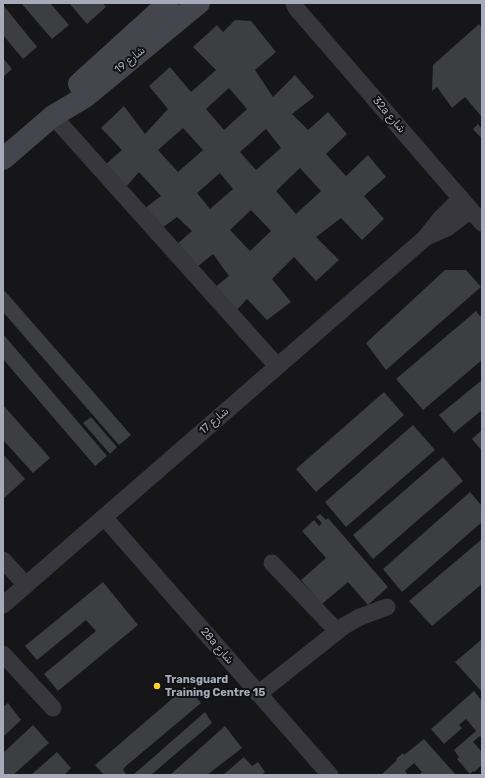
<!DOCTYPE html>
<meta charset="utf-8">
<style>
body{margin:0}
#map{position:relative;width:485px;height:778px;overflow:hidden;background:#161618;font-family:Rubik,sans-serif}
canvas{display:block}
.frame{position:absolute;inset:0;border:4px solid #a7aab8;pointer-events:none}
</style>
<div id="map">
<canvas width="485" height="778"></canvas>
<div class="frame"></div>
</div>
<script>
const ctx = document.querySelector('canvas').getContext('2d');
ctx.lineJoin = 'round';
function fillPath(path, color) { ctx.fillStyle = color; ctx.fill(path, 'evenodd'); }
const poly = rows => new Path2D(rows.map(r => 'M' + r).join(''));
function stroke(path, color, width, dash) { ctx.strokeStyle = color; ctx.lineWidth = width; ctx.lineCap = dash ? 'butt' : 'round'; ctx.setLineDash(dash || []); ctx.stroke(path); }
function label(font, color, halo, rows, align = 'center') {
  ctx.font = font + ' Rubik,Cairo,sans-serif'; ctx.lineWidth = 4; ctx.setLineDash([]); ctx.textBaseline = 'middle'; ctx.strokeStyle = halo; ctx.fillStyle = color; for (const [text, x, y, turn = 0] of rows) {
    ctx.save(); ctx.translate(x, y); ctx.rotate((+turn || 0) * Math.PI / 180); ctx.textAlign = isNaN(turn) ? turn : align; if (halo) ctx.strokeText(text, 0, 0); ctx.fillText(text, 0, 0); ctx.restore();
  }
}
const building = poly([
 [21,3,50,3,69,25,52,39],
 [69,3,103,3,106,7,87,24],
 [3,5,37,47,23,59,3,35],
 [235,20,251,21,276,52,255,70,273,97,295,75,314,97,292,114,308,130,328,112,347,134,326,154,346,176,368,155,386,177,364,196,384,219,362,240,341,218,316,237,339,260,316,281,294,257,272,279,291,302,267,320,247,299,235,312,214,288,229,276,213,254,197,267,176,245,192,231,177,217,162,228,145,208,161,196,139,172,125,188,105,165,122,150,101,128,124,106,145,134,168,109,149,86,170,67,191,92,216,70,193,47,217,25,223,32],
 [229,88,247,109,224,130,206,109],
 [183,128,203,150,178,172,158,150],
 [266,129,281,148,256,170,240,152],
 [300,168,321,191,296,214,276,191],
 [220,173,233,189,210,209,197,193],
 [251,210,271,231,250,251,230,230],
 [479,24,482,29,482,117,465,97,452,108,437,87,432,91,433,65],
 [3,58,12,69,3,77],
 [478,124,482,129,482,139,473,129],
 [445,270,466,270,481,287,386,370,366,343],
 [3,289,131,435,119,445,3,312],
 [476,311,480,316,482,315,482,360,423,410,396,379],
 [3,334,107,456,95,466,3,359],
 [482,380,482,410,454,433,439,415],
 [384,392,404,415,316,492,296,469],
 [3,405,50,458,33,473,3,440],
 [91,417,117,447,110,454,83,423],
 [413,425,435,450,346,527,325,502],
 [482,430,482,451,472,439],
 [3,454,25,479,3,499],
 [443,457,463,481,373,559,353,535],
 [470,492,482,506,482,522,402,592,383,569],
 [320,514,326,520,328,518,388,587,368,605,348,582,322,604,301,580,326,558,302,531,314,520,319,526,322,523,316,517],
 [482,539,482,584,432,626,409,601],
 [103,582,138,625,58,691,44,674,96,631,86,620,37,660,25,646],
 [482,639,482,692,455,662],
 [187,686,201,703,126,766,123,770,127,775,104,775,95,765],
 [474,691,482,701,482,738,480,736,473,742,482,752,482,765,474,772,473,771,470,774,457,759,459,757,454,750,476,731,466,719,459,725,462,728,444,744,431,729],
 [8,703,21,720,3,737,3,707],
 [205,712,212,723,151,775,133,775],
 [33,725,49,743,13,775,3,775,3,753],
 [225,726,242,748,207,775,170,775],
 [424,739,456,775,419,775,422,772,414,763,405,771,408,775,381,775,397,760,396,759,403,753,404,755],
 [57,752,71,768,64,775,31,775],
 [244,757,252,766,258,762,265,772,261,775,223,775]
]);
const street = poly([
 [294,3,296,8,482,223],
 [53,116,277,366],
 [429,236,447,228,471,210],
 [104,517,330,775],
 [3,560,26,585],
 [272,563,337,631],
 [3,605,425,238,440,219,461,198],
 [3,654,53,708],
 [258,694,344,626,360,617,387,607]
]);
const secondary = poly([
 [79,84,168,3],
 [3,159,53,116,85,97,199,3]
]);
const markers = [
 [157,686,4,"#f8d12d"]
];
const streetNames = [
 ["شارع 19",130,60,-39],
 ["32a شارع",389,115,49],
 ["شارع 17",214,421,-41],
 ["28a شارع",217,646,49]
];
const poiNames = [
 ["Transguard",165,680],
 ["Training Centre 15",165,693]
];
fillPath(building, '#3d3e42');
stroke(street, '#37373d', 17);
stroke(secondary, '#45464d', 22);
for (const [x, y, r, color] of markers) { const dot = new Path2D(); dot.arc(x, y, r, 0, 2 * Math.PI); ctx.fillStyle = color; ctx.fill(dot); stroke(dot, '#111113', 1.5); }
label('11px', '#a7aab8', '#111113', streetNames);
label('bold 11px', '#a7aab8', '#111113', poiNames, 'left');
</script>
